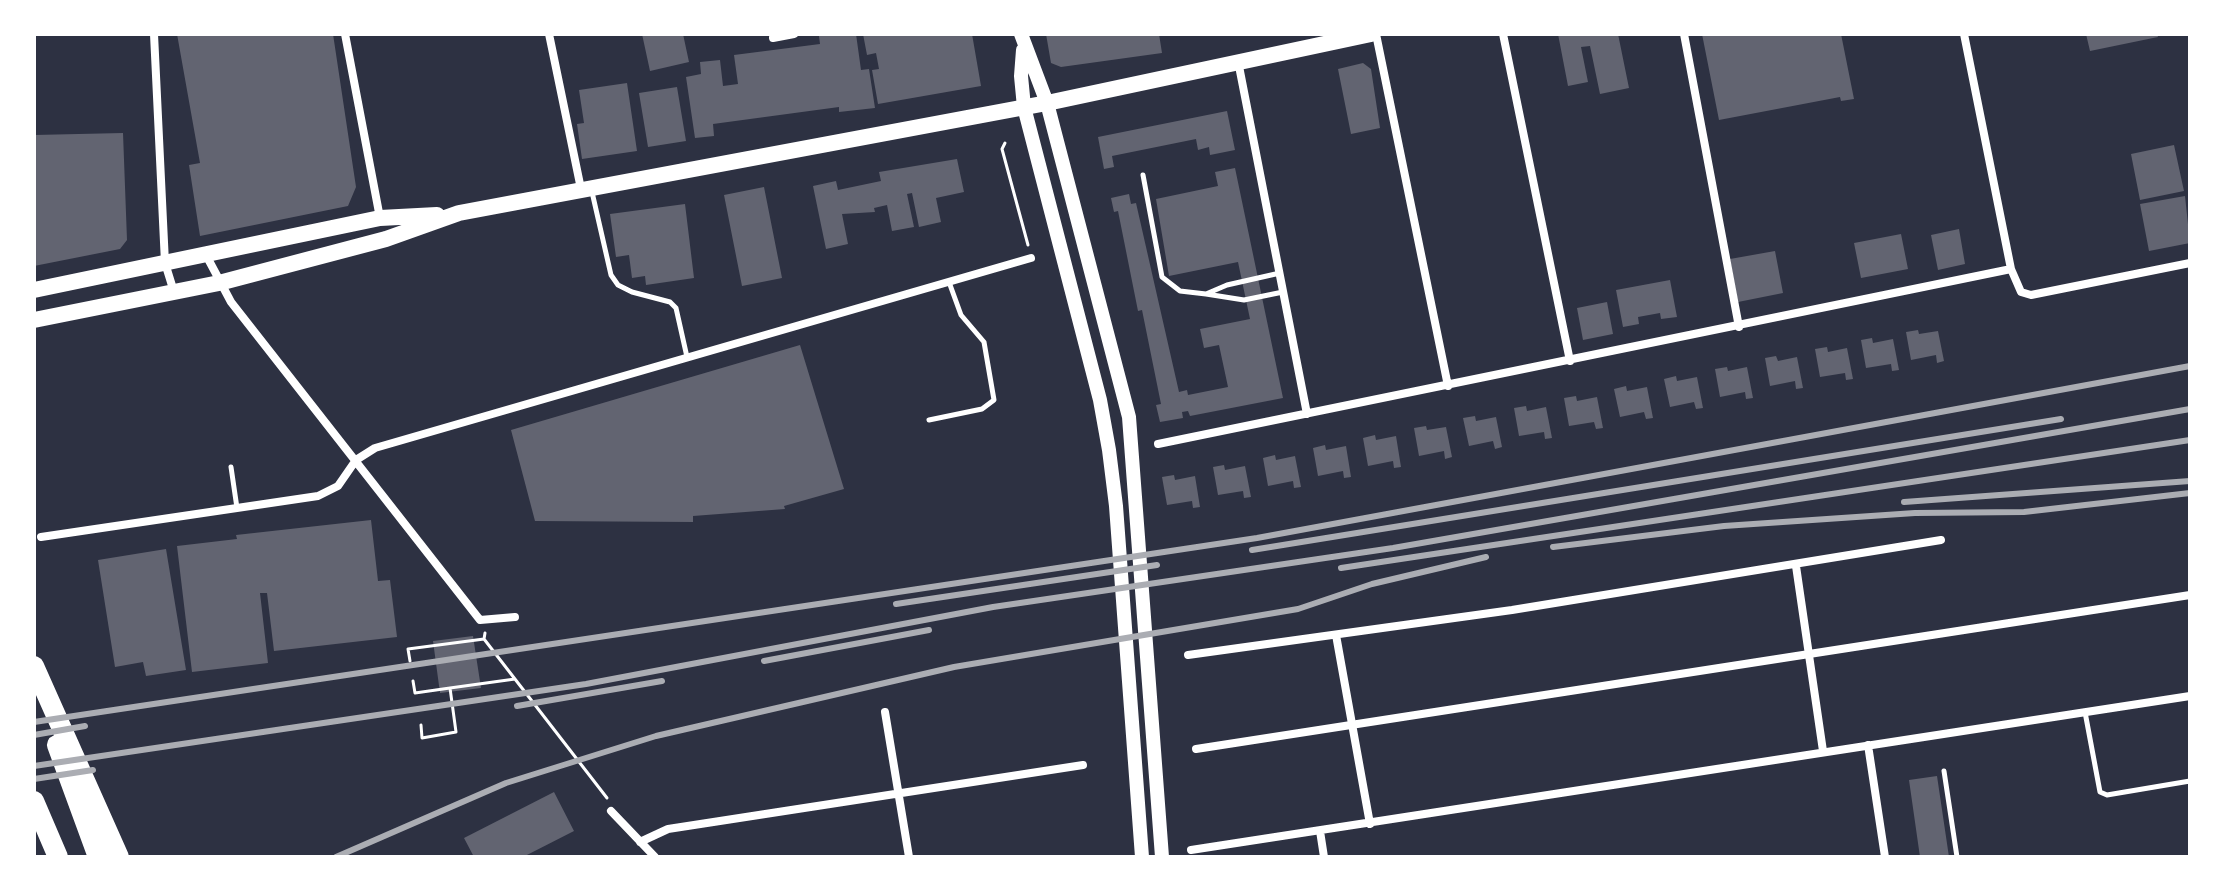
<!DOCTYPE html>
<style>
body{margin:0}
#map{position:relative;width:2224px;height:891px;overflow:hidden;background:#2d3142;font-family:"Nunito Sans",sans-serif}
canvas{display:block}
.frame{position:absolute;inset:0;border:36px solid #fff;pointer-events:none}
</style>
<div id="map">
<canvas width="2224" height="891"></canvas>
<div class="frame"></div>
</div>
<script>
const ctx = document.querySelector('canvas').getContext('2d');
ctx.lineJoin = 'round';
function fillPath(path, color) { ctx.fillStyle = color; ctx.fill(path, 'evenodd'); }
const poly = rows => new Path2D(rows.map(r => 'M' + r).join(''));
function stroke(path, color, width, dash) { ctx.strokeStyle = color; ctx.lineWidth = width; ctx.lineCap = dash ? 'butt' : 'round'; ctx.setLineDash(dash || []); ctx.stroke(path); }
const building = poly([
 [177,34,333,34,356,187,348,206,200,236,189,165,200,163],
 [642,34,683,34,689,62,650,71],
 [856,34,861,70,869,69,875,108,839,112,839,107,713,124,714,136,695,138,686,77,701,74,700,62,720,60,723,86,738,84,734,55,820,44,819,36],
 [863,34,972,34,981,86,878,104,872,70,879,69,876,53,867,55],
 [1046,34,1159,34,1162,53,1061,67,1051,63],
 [1558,34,1618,34,1629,88,1600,94,1590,46,1581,47,1588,82,1568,86],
 [1702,34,1841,34,1854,99,1841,101,1840,97,1719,120],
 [2086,34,2157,34,2158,37,2090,51],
 [1363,63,1371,69,1380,128,1351,134,1338,69],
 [627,83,637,151,582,159,577,124,584,123,579,90],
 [677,87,686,141,648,147,639,93],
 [1227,111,1235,150,1210,155,1209,147,1198,150,1196,139,1112,156,1114,167,1104,169,1098,137],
 [123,133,127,240,120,249,34,266,34,135],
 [2174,145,2184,191,2140,200,2131,154],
 [957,159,964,192,936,198,941,222,919,227,912,193,907,194,914,227,892,231,887,205,874,208,875,212,842,214,848,244,826,249,813,186,836,181,838,190,881,181,879,172],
 [1235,168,1283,398,1190,416,1188,411,1182,412,1183,418,1160,422,1156,405,1161,404,1142,310,1138,311,1118,211,1114,212,1111,198,1129,194,1131,204,1136,203,1179,392,1187,390,1188,395,1228,387,1219,345,1204,348,1200,329,1250,319,1238,262,1169,276,1156,199,1218,186,1215,172],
 [764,187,782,278,742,286,724,195],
 [2185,196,2190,243,2149,251,2140,204],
 [685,204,694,278,646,285,645,276,632,278,629,255,616,257,610,214],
 [1959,229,1965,264,1938,270,1931,235],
 [1901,234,1908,269,1861,278,1854,243],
 [1775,251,1783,293,1738,302,1730,259],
 [1670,280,1677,317,1661,319,1660,313,1638,317,1639,324,1623,327,1616,290],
 [1607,302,1613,334,1583,340,1577,308],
 [1918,330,1919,334,1938,331,1944,361,1937,363,1936,355,1911,360,1906,332],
 [1872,338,1873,343,1893,339,1899,370,1892,371,1891,364,1866,368,1861,340],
 [800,345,844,489,784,506,785,509,693,516,693,522,535,521,511,430],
 [1827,347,1828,352,1847,348,1853,379,1846,380,1845,373,1820,377,1815,349],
 [1776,356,1778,361,1797,357,1803,388,1796,389,1795,381,1770,386,1765,358],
 [1727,367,1728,371,1747,367,1753,398,1746,399,1745,392,1720,397,1715,369],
 [1676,376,1677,381,1697,377,1703,408,1696,409,1694,402,1670,407,1664,379],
 [1626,386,1627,391,1647,387,1653,418,1646,419,1644,412,1620,417,1614,389],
 [1576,396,1577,401,1597,397,1603,428,1596,429,1594,422,1569,426,1564,398],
 [1526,406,1527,411,1546,407,1552,438,1545,439,1544,432,1519,436,1514,408],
 [1475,416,1476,421,1496,417,1502,447,1495,449,1493,441,1469,446,1463,418],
 [1426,426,1427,430,1446,427,1452,457,1445,459,1444,451,1419,456,1414,428],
 [1375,435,1376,440,1396,436,1401,467,1394,468,1393,461,1368,466,1363,438],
 [1325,445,1326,450,1346,446,1351,477,1344,478,1343,471,1318,476,1313,448],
 [1275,455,1276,460,1295,456,1301,487,1294,488,1293,481,1268,486,1263,458],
 [1224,465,1225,470,1245,466,1251,497,1244,498,1243,491,1218,495,1213,467],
 [1174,475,1175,480,1195,476,1200,507,1193,508,1192,501,1167,505,1162,477],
 [371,520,378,581,390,580,397,637,274,651,267,593,260,593,268,663,192,672,177,546,237,539,236,535],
 [166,549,186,670,146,676,143,662,115,667,98,560],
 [473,636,481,688,440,693,433,641],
 [1937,776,1949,857,1920,857,1909,780],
 [554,792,574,831,523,857,474,857,464,838]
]);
const path = poly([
 [1005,143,1002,149,1028,245],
 [485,633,484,639,607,798],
 [410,661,408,649,484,639],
 [413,681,415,693,450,688],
 [421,725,422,738,456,732,450,688,515,679]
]);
const service = poly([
 [1143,175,1162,277,1180,291,1206,294],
 [592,192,611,275,618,285,632,292,670,302,676,308,687,357],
 [1280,273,1227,285,1206,294,1244,300,1283,292],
 [929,420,982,409,994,400,984,342,961,315,949,282],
 [231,467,237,508],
 [2085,712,2100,792,2107,795,2190,781],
 [1944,771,1957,857]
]);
const minor = poly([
 [154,34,165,263,174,292],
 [345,34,380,218],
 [549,34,581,189],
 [1376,34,1448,386],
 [1503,34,1570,361],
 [1684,34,1739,327],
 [1964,34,2011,269,2021,292,2031,295,2190,263],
 [773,38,794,34],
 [1238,61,1307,414],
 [206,255,231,302,480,620,515,617],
 [1158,444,2011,269],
 [41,537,318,496,338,486,356,460,375,448,1031,258],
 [1796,566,1823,751],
 [1336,635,1370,824],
 [1188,655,1512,610,1941,540],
 [885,712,909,857],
 [1868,745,1885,857],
 [1196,749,2190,595],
 [611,811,655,857],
 [1320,831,1324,857],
 [640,842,668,829,1083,765],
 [1191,850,2190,696]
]);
const secondary = poly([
 [1021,34,1047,103,1129,417,1162,857],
 [1023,50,1021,76,1024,107,1100,400,1109,450,1116,506,1142,857]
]);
const primary = poly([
 [34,290,380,218,437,215],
 [34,320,219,283,386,239,459,213,1047,103,1371,34]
]);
const motorway = poly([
 [34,666,119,857],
 [57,745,98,857],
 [34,801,58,857]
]);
const rail = poly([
 [1904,502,2190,481],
 [1553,547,1724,526,1915,513,2024,512,2190,493],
 [1252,550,2061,419],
 [1341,568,2190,440],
 [896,604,1157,565],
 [764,661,929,630],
 [517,706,662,681],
 [34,722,1257,538,2190,366],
 [34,735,85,726],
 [34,766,586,684,993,607,1393,548,2190,409],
 [34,779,93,770],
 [336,857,506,783,656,736,954,667,1298,609,1372,584,1486,557]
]);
fillPath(building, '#626471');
stroke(path, '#fff', 3);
stroke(service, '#fff', 5);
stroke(minor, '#fff', 8);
stroke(secondary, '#fff', 14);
stroke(primary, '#fff', 16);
stroke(motorway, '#fff', 20);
stroke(rail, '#abadb3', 6);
</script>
